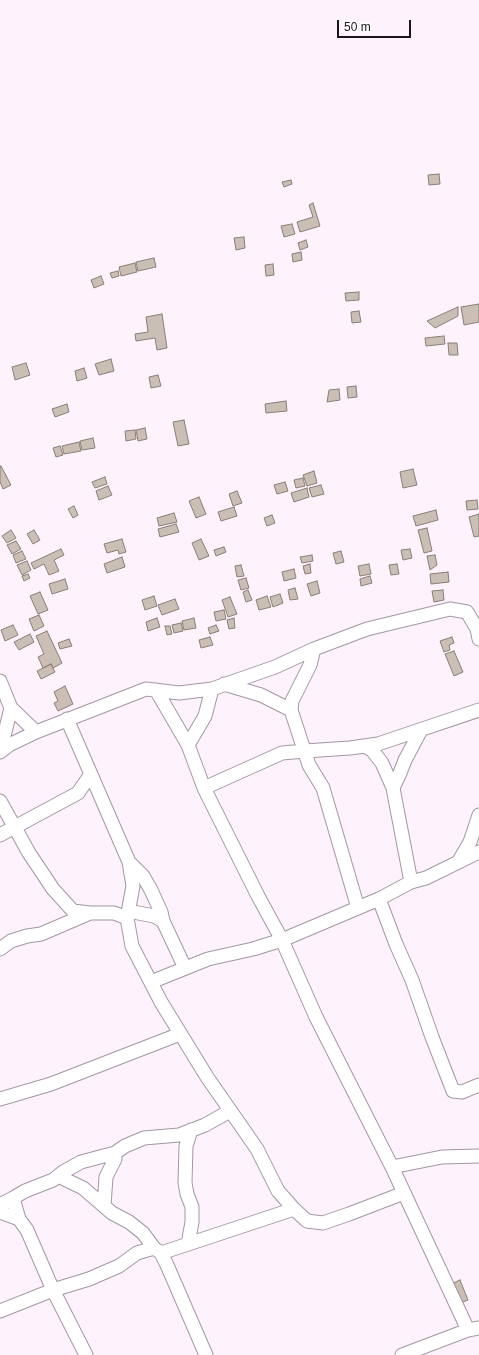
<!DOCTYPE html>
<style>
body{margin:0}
#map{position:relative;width:479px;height:1355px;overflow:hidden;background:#fef2fd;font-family:Arial,sans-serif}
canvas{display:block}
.scale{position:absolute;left:337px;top:20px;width:74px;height:18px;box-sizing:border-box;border:2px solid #191519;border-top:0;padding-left:5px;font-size:12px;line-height:14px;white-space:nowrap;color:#191519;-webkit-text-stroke:3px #fff;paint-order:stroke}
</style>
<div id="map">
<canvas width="479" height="1355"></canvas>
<div class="scale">50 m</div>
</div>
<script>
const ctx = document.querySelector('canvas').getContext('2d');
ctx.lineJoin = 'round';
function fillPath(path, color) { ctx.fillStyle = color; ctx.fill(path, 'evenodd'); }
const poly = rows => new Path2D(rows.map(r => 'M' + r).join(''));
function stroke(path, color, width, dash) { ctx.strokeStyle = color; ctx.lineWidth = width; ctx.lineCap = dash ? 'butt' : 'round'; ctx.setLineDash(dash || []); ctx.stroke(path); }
const building = poly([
 [439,174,440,184,429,185,428,175,439,174],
 [291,180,292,184,284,187,282,182,291,180],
 [313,203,320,226,300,232,297,222,313,217,309,205,313,203],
 [292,224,295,234,284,237,281,226,292,224],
 [244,237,245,248,236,250,234,238,244,237],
 [306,240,308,247,300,250,298,243,306,240],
 [301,252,302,260,293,262,292,254,301,252],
 [154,258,156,267,138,271,136,262,154,258],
 [135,263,137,272,121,276,119,267,135,263],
 [273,264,274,275,266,276,265,265,273,264],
 [118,271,119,276,112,278,110,273,118,271],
 [101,276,104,284,94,288,91,280,101,276],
 [359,292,359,300,346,301,345,293,359,292],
 [479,304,479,322,464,325,461,307,479,304],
 [458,307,458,316,435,328,427,321,458,307],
 [359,311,361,322,352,323,351,312,359,311],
 [162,314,167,348,157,350,155,338,136,341,135,334,148,332,146,317,162,314],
 [444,336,445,344,426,346,425,338,444,336],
 [448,343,457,343,458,355,449,355,448,343],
 [111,359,114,371,99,375,95,364,111,359],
 [26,363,30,375,15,380,12,367,26,363],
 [84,368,87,378,77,381,75,371,84,368],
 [158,375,161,386,151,388,149,377,158,375],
 [356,386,357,397,348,398,347,387,356,386],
 [339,389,340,400,327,402,329,390,339,389],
 [286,401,287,411,266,413,265,404,286,401],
 [67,404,69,412,55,417,52,409,67,404],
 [184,420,189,444,178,446,173,422,184,420],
 [145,428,147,439,138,441,136,430,145,428],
 [135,430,136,439,126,441,125,431,135,430],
 [93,438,95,448,82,450,80,441,93,438],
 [79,442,81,451,64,454,62,446,79,442],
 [60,446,63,455,56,457,53,448,60,446],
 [0,466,1,466,11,485,3,489,0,482,0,466],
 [413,469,417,485,403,488,400,472,413,469],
 [314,471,317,483,307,486,303,475,314,471],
 [105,477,107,484,95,488,92,482,105,477],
 [303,478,305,486,296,488,294,480,303,478],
 [285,482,288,491,277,494,274,485,285,482],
 [321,485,324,494,312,497,309,488,321,485],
 [108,486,112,495,99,500,96,491,108,486],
 [307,488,309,497,294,502,291,493,307,488],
 [237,491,242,503,233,506,229,494,237,491],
 [199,497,206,514,196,518,189,501,199,497],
 [477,500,478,509,467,510,466,501,477,500],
 [74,506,78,515,73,518,68,509,74,506],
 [234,507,237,516,221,521,218,512,234,507],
 [436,510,438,520,416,526,413,516,436,510],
 [174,513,177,522,159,526,157,518,174,513],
 [479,514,479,536,474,537,469,517,479,514],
 [272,515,275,523,267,526,264,518,272,515],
 [176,524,179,532,160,537,158,529,176,524],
 [427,528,432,551,424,553,418,530,427,528],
 [11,530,16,538,7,543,2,536,11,530],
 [34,530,40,540,33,544,27,534,34,530],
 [122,539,126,552,119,554,118,550,107,553,104,544,122,539],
 [201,539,209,556,199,560,192,543,201,539],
 [16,541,21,549,12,554,7,545,16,541],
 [224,547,226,552,216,556,214,550,224,547],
 [61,549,64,555,54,560,59,571,49,575,44,564,34,569,31,563,61,549],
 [410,549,412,558,403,560,401,550,410,549],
 [22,551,26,559,16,563,13,555,22,551],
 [341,551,344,562,336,564,333,553,341,551],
 [312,555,313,561,302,563,300,557,312,555],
 [435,555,437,565,430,570,427,556,435,555],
 [122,557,125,567,107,573,104,564,122,557],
 [27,561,31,570,22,575,17,565,27,561],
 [310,564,311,573,305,574,303,566,310,564],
 [369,564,371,574,360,576,358,566,369,564],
 [397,564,399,574,391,575,389,565,397,564],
 [241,565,244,576,237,577,235,566,241,565],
 [294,569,296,578,284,581,282,572,294,569],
 [448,572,449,582,431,584,430,574,448,572],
 [28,574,30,578,24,581,22,576,28,574],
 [370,576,372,583,361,586,360,579,370,576],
 [246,578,249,588,241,590,238,580,246,578],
 [65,579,68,589,52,594,49,584,65,579],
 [317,581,320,593,311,596,307,584,317,581],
 [295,588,298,599,290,600,288,590,295,588],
 [248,590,252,600,246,602,243,592,248,590],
 [443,590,444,600,434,602,432,591,443,590],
 [40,592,48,610,38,614,30,596,40,592],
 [280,594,283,603,273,607,270,597,280,594],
 [154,596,157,606,145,610,142,600,154,596],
 [267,596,271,607,259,610,256,600,267,596],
 [230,597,237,614,228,617,222,600,230,597],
 [175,599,179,609,162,615,158,605,175,599],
 [224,610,226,619,216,621,214,612,224,610],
 [39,615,44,626,34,631,29,619,39,615],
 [157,618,160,627,148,631,146,622,157,618],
 [194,618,196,628,184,630,182,621,194,618],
 [234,618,235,628,229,629,227,620,234,618],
 [181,623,183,631,174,633,172,625,181,623],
 [13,625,18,635,5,641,1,630,13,625],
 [216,625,219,631,210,634,208,628,216,625],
 [165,626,170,626,172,634,167,635,165,626],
 [47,631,62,663,53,668,51,664,43,668,38,657,44,654,36,636,47,631],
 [30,634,34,642,19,650,14,642,30,634],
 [210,637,213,645,201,648,199,640,210,637],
 [452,637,454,643,449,645,450,650,444,652,440,641,452,637],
 [69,639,72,646,60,649,58,643,69,639],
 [454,651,463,672,454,676,445,654,454,651],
 [51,664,55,672,41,679,37,671,51,664],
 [65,686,73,704,58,711,54,703,58,701,54,692,65,686],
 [460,1280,468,1300,457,1304,449,1285,460,1280]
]);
const minor = poly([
 [314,649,310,665,292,701,291,710,309,765,323,788,358,908],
 [0,681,11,708,36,732],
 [224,684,261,695,291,710],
 [156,690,188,745,204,788,258,896,282,940,316,1017,392,1167,468,1330],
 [67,719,129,862,133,886,127,918,132,946,161,1002,207,1077,257,1149,278,1191,294,1209,307,1221,323,1223,349,1214,404,1193],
 [188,745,205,716,212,689],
 [364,746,372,750,382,763,393,788,411,882],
 [0,752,9,745,36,732,146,689,179,693,212,689,275,667,314,649,367,629,450,609,467,612,477,629,479,639],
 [0,752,11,708],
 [204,788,282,753,305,751,350,748,378,744,479,710],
 [393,788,400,773,405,760,421,730],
 [0,801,29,853,53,889,73,911,90,913,114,913,127,918],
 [0,835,78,793,91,774],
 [459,861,470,842,479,815],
 [129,862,143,876,151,890,161,912,163,921,185,968],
 [379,899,396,944,412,980,432,1037,453,1091,462,1092,479,1085],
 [128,911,154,916,163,921],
 [0,949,11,941,27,936,41,934,90,913],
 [151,982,208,959,253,949,282,940,379,899,411,882,426,878,479,852],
 [0,1099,51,1084,180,1034],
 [392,1167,442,1157,479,1156],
 [58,1176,83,1188,112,1213,129,1222,143,1233,154,1248],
 [13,1198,19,1219,27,1230,53,1290,86,1355],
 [0,1205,13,1198,25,1191,53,1180,63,1172,81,1162,115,1153,125,1146,144,1138,179,1135,205,1125,230,1111],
 [104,1206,106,1177,115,1159,115,1153],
 [0,1212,19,1219],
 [188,1244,192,1222,192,1207,187,1194,185,1183,186,1146,191,1130],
 [161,1253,294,1209],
 [0,1311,53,1290,89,1279,119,1266,137,1253,154,1248,161,1253,167,1265,206,1355],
 [402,1355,468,1330,479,1328]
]);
fillPath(building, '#cbbeb4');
stroke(building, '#8a7e75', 1);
stroke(minor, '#a297a2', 15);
stroke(minor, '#fff', 13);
</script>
